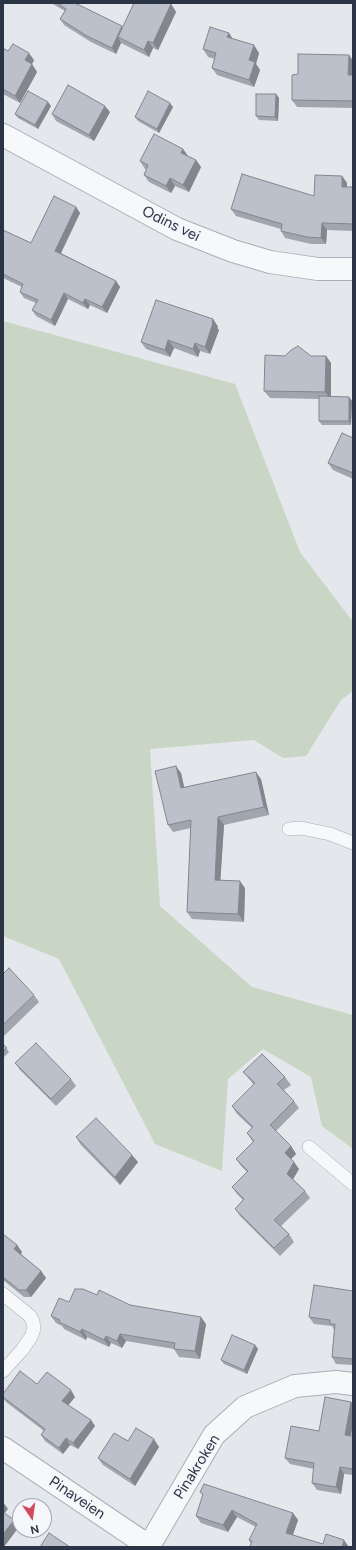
<!DOCTYPE html>
<style>
body{margin:0}
#map{position:relative;width:356px;height:1550px;overflow:hidden;background:#e4e7ec;font-family:Figtree,sans-serif}
canvas{display:block}
.frame{position:absolute;inset:0;border:4px solid #2b3445;pointer-events:none}
.north{position:absolute;left:12px;top:1498px;width:40px;height:40px;box-sizing:border-box;background:#f4f6f9;border:1px solid #a4a8b1;border-radius:50%;rotate:167deg;font-size:11px;font-weight:700;line-height:16px;text-align:center;color:#2b3445}
.north::after{content:'';display:block;margin:auto;width:14px;height:18px;background:#d1495b;clip-path:polygon(50% 0,100% 100%,50% 72%,0 100%)}
</style>
<div id="map">
<canvas width="356" height="1550"></canvas>
<div class="frame"></div>
<div class="north">N</div>
</div>
<script>
const ctx = document.querySelector('canvas').getContext('2d');
ctx.lineJoin = 'round';
function fillPath(path, color) { ctx.fillStyle = color; ctx.fill(path, 'evenodd'); }
const poly = rows => new Path2D(rows.map(r => 'M' + r).join(''));
function stroke(path, color, width, dash) { ctx.strokeStyle = color; ctx.lineWidth = width; ctx.lineCap = dash ? 'butt' : 'round'; ctx.setLineDash(dash || []); ctx.stroke(path); }
function label(font, color, halo, rows, align = 'center') {
  ctx.font = font + ' Figtree,sans-serif'; ctx.lineWidth = 3.5; ctx.setLineDash([]); ctx.textBaseline = 'middle'; ctx.strokeStyle = halo; ctx.fillStyle = color; for (const [text, x, y, turn = 0] of rows) {
    ctx.save(); ctx.translate(x, y); ctx.rotate((+turn || 0) * Math.PI / 180); ctx.textAlign = isNaN(turn) ? turn : align; if (halo) ctx.strokeText(text, 0, 0); ctx.fillText(text, 0, 0); ctx.restore();
  }
}
const green = poly([
 [3,321,235,384,300,552,353,622,353,691,341,700,306,756,283,758,254,740,150,749,160,906,252,987,353,1015,353,1149,322,1126,311,1077,263,1049,228,1079,222,1171,155,1144,59,959,3,936]
]);
const lane = poly([
 [289,829,301,828,330,834,353,843],
 [309,1147,353,1184],
 [3,1294,30,1316,33,1322,34,1329,31,1337,22,1350,3,1371]
]);
const street = poly([
 [3,135,177,229,233,251,270,262,318,269,353,269],
 [3,1448,150,1547],
 [149,1546,214,1435,245,1407,295,1386,336,1382,353,1384]
]);
const wall = poly([
 [51,3,80,3,78,5,123,27,171,4,176,12,158,50,153,48,149,57,121,43,116,54,91,42,64,25,60,19,65,11],
 [229,33,232,38,259,53,256,64,260,70,254,87,217,75,212,68,215,59,208,57,203,49],
 [3,48,8,51,34,60,32,64,37,72,20,103,3,94],
 [349,55,353,61,353,108,297,107,292,100,298,74],
 [276,94,279,98,278,121,259,120,256,116],
 [51,106,38,129,18,118,15,114],
 [173,107,159,133,138,121,135,117],
 [110,112,94,141,56,121,52,114],
 [183,149,188,156,196,160,201,167,189,192,175,186,171,193,149,182,144,175,147,169,145,169,140,161],
 [342,176,347,183,347,187,353,187,353,231,327,230,326,244,311,244,285,238,281,231,281,229,236,216,231,209,314,196],
 [76,207,80,213,61,253,116,281,120,287,107,313,90,305,88,309,68,299,55,326,36,316,32,310,36,303,24,298,20,292,22,287,3,278,3,230,31,243],
 [213,319,218,327,217,328,219,330,210,354,200,351,198,357,174,348,170,357,146,349,141,342],
 [285,356,326,356,331,363,331,397,349,397,352,401,351,425,322,425,319,421,319,399,270,398,264,391],
 [353,438,353,479,333,470,328,463],
 [181,773,184,787,261,779,269,815,224,825,220,880,245,888,244,922,192,919,187,912,191,828,173,832,168,825],
 [3,974,34,995,39,1002,4,1036,3,1036],
 [3,1044,9,1052,3,1058],
 [15,1063,71,1079,76,1086,56,1106,20,1070],
 [243,1072,285,1077,291,1085,284,1090,294,1101,299,1108,276,1131,291,1146,296,1154,291,1159,299,1169,293,1179,305,1191,310,1198,281,1226,289,1234,294,1242,280,1256,240,1216,235,1209,243,1200,237,1194,232,1187,247,1172,241,1166,236,1159,253,1142,247,1133,252,1128,237,1114,232,1106,254,1085,249,1079],
 [76,1137,138,1162,120,1185,81,1145],
 [3,1234,17,1245,22,1252,21,1254,41,1271,46,1278,31,1297,24,1297,3,1280],
 [353,1291,353,1365,336,1364,332,1357,334,1330,332,1326,314,1324,309,1317],
 [97,1295,130,1305,206,1324,200,1359,179,1357,174,1349,126,1341,122,1348,111,1343,109,1347,87,1337,86,1340,64,1329,62,1326,56,1323,51,1316,69,1302],
 [255,1345,258,1349,247,1374,224,1364,221,1360],
 [37,1384,75,1397,68,1405,91,1420,95,1426,78,1449,70,1445,63,1454,45,1441,41,1435,44,1431,6,1402,3,1398,3,1394],
 [351,1402,353,1405,353,1423,351,1436,353,1436,353,1475,344,1474,341,1494,317,1490,312,1483,314,1469,290,1464,285,1458,319,1431],
 [128,1441,159,1447,135,1486,103,1465,98,1458],
 [200,1492,293,1513,298,1520,293,1535,323,1544,349,1547,251,1547,251,1544,249,1540,256,1527,237,1517,228,1532,201,1523,196,1516,203,1495]
]);
const shadedWall = poly([
 [171,4,176,12,158,50,153,43],
 [122,26,126,32,118,37,121,43,116,54,112,48],
 [229,33,234,41,227,37],
 [148,41,153,48,149,57,144,50],
 [254,45,259,53,256,64,260,70,254,87,249,80,249,60],
 [29,53,34,60,30,68,25,60],
 [349,55,353,61,353,81,348,75],
 [32,64,37,72,20,103,15,96],
 [276,94,279,98,278,121,275,117],
 [48,102,51,106,38,129,35,125],
 [170,103,173,107,159,133,157,129],
 [105,106,110,112,94,141,89,135],
 [183,149,188,156,181,153],
 [196,160,201,167,189,192,183,185],
 [342,176,347,183,347,194,342,187],
 [170,178,175,186,171,193,166,186],
 [76,207,80,213,59,257,55,251],
 [322,223,327,230,326,244,321,238],
 [116,281,120,287,107,313,102,307],
 [64,293,68,299,55,326,51,320],
 [85,299,90,305,88,309,83,303],
 [213,319,218,327,217,328,219,330,210,354,205,347],
 [168,340,174,348,170,357,165,350],
 [195,343,200,351,198,357,193,349],
 [326,356,331,363,331,399,325,392],
 [349,397,352,401,351,425,349,421],
 [176,766,181,773,186,795,181,788],
 [256,772,261,779,269,815,264,807],
 [218,817,224,825,220,887,215,880],
 [240,881,245,888,244,922,238,914],
 [291,1146,296,1154,290,1160,285,1153],
 [132,1155,138,1162,120,1185,115,1177],
 [294,1162,299,1169,292,1181,287,1174],
 [17,1245,22,1252,19,1256,14,1249],
 [41,1271,46,1278,31,1297,26,1290],
 [201,1317,206,1324,200,1359,195,1351],
 [82,1329,87,1337,86,1340,80,1332],
 [120,1334,126,1341,122,1348,117,1341],
 [106,1336,111,1343,109,1347,104,1340],
 [255,1345,258,1349,247,1374,244,1370],
 [71,1390,75,1397,67,1407,62,1401],
 [351,1402,353,1405,353,1423,350,1442,345,1435],
 [91,1420,95,1426,78,1449,73,1443],
 [66,1438,70,1445,63,1454,59,1448],
 [154,1439,159,1447,135,1486,130,1479],
 [340,1467,344,1474,341,1494,336,1487],
 [3,1502,8,1509,3,1515],
 [232,1510,237,1517,228,1532,223,1525],
 [293,1513,298,1520,291,1540,286,1533],
 [14,1520,19,1527,4,1547,3,1547,3,1534],
 [344,1540,349,1547,342,1547]
]);
const building = poly([
 [57,3,75,3,122,26,112,48,87,36,60,19,66,9,57,3],
 [134,3,168,3,171,4,153,43,148,41,144,50,118,37,134,3],
 [210,27,229,33,227,37,254,45,249,60,255,62,249,80,212,68,216,53,203,49,210,27],
 [13,44,29,53,25,60,32,64,15,96,3,89,3,48,8,51,13,44],
 [298,54,349,55,348,75,353,75,353,101,292,100,292,75,298,74,298,54],
 [68,85,105,106,89,135,52,114,68,85],
 [28,91,48,102,35,125,15,114,28,91],
 [148,91,170,103,157,129,135,117,148,91],
 [256,94,276,94,275,117,256,116,256,94],
 [154,134,183,149,181,153,196,160,183,185,170,178,166,186,144,175,148,165,140,161,154,134],
 [242,174,314,196,315,175,342,176,342,187,353,187,353,224,322,223,321,238,307,237,281,231,282,224,231,209,242,174],
 [54,196,76,207,55,251,116,281,102,307,85,299,83,303,64,293,51,320,32,310,38,300,20,292,23,284,3,274,3,230,31,243,54,196],
 [156,300,213,319,212,322,213,323,205,347,195,343,193,349,168,340,165,350,141,342,156,300],
 [298,346,311,356,326,356,325,392,264,391,265,355,285,356,291,350,298,346],
 [319,396,349,397,349,421,319,421,319,396],
 [342,433,353,438,353,473,328,463,342,433],
 [176,766,181,788,256,772,264,807,218,817,215,880,240,881,238,914,187,912,191,820,168,825,155,771,176,766],
 [9,968,34,995,3,1025,3,974,9,968],
 [36,1043,71,1079,51,1099,15,1063,36,1043],
 [3,1044,7,1048,3,1051,3,1044],
 [262,1054,285,1077,277,1084,294,1101,270,1125,291,1146,285,1153,294,1162,287,1174,305,1191,274,1220,289,1234,274,1248,235,1209,244,1199,232,1187,248,1171,236,1159,254,1141,247,1133,253,1127,232,1106,255,1083,243,1072,262,1054],
 [96,1118,132,1155,115,1177,76,1137,96,1118],
 [3,1234,17,1245,14,1249,41,1271,26,1290,19,1290,3,1277,3,1234],
 [314,1285,353,1291,353,1359,332,1357,335,1324,330,1324,330,1320,309,1317,314,1285],
 [75,1289,83,1289,97,1295,99,1290,130,1305,201,1317,195,1351,174,1349,175,1343,120,1334,117,1341,106,1336,104,1340,82,1329,80,1332,59,1322,60,1320,51,1316,59,1298,69,1302,75,1289],
 [232,1335,255,1345,244,1370,221,1360,232,1335],
 [20,1371,37,1384,47,1372,71,1390,62,1401,91,1420,73,1443,66,1438,59,1448,41,1435,45,1429,3,1397,3,1394,20,1371],
 [325,1397,351,1402,345,1435,353,1436,353,1469,340,1467,336,1487,312,1483,314,1463,285,1458,291,1426,319,1431,325,1397],
 [136,1428,154,1439,130,1479,98,1458,114,1433,128,1441,136,1428],
 [204,1484,293,1513,286,1533,323,1544,326,1534,344,1540,342,1547,252,1547,250,1546,252,1541,249,1540,257,1524,232,1510,223,1525,196,1516,203,1494,200,1492,204,1484],
 [3,1512,14,1520,3,1534,3,1512],
 [49,1533,70,1547,40,1547,49,1533]
]);
const streetNames = [
 ["Odins vei",171,224,26],
 ["Pinakroken",197,1467,-58],
 ["Pinaveien",77,1498,34]
];
fillPath(green, '#c9d6c5');
stroke(lane, '#a9aeb7', 14);
stroke(street, '#a9aeb7', 24);
stroke(lane, '#f7f8fa', 13);
stroke(street, '#f7f8fa', 22);
fillPath(wall, '#a1a5ae');
fillPath(shadedWall, '#83868d');
fillPath(building, '#bbc0ca');
stroke(building, '#83868d', 1);
label('15px', '#2b3445', '#f4f6f9', streetNames);
</script>
